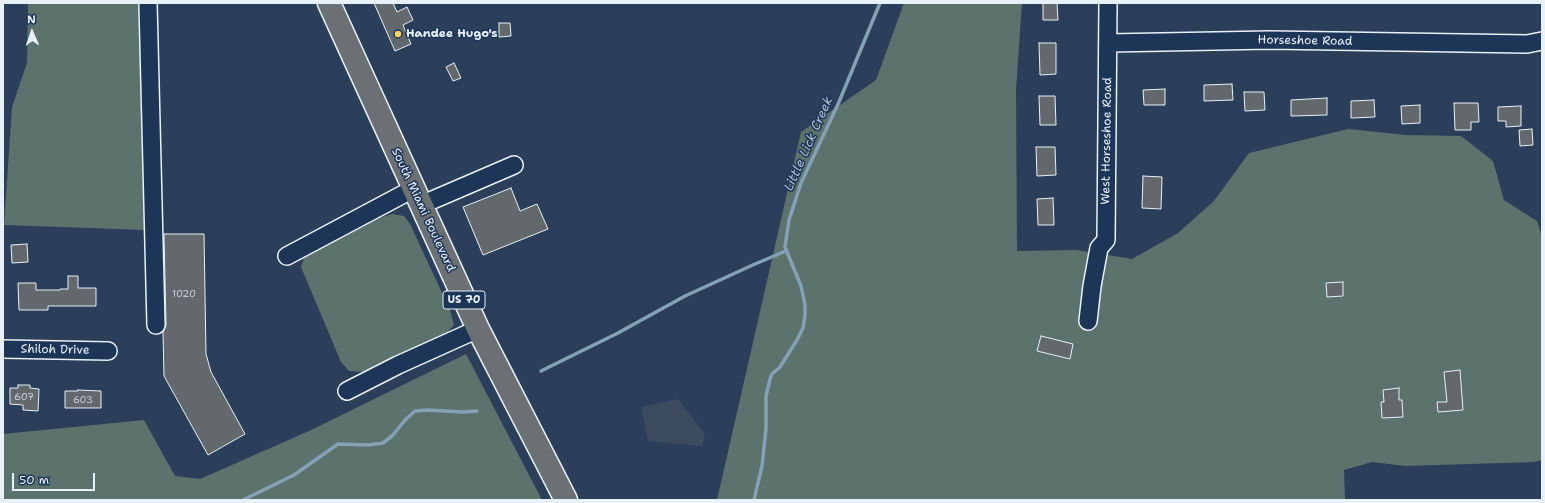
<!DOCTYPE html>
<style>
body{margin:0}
#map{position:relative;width:1545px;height:503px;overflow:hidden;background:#2b3f5b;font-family:"Shantell Sans",sans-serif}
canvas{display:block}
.frame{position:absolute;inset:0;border:4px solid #e8f1f8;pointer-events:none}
.north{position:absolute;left:12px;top:12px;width:40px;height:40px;-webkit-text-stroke:3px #1d3557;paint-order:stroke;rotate:358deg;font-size:11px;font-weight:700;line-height:16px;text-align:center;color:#e8f1f8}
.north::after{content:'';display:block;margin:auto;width:14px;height:18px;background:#e8f1f8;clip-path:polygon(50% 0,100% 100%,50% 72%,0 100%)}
.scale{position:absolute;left:12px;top:473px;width:83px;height:18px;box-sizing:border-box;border:2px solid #e8f1f8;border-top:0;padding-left:5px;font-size:12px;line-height:14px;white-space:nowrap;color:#e8f1f8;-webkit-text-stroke:3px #1d3557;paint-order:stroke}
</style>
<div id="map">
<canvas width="1545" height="503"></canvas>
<div class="frame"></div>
<div class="north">N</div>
<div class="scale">50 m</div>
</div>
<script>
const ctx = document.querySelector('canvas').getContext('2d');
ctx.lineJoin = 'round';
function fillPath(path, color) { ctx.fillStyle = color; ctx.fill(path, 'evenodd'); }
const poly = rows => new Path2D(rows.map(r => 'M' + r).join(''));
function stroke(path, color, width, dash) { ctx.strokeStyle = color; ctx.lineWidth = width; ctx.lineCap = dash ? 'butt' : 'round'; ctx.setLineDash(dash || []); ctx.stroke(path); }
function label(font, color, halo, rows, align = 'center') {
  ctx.font = font + ' "Shantell Sans",sans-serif'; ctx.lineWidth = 3; ctx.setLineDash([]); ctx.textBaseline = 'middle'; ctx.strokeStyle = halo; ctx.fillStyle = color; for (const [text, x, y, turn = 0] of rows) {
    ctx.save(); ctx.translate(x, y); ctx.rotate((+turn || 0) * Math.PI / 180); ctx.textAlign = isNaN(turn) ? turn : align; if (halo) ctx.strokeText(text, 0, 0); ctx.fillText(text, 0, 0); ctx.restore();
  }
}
const built = poly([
 [678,399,705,434,702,446,648,441,641,407]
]);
const green = poly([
 [28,3,138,3,143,54,146,230,4,225,12,107,27,63],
 [904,3,1022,3,1016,90,1017,251,1076,250,1132,259,1178,233,1214,201,1249,153,1348,129,1406,135,1461,136,1493,161,1504,200,1537,221,1542,237,1542,460,1534,462,1405,466,1372,462,1344,470,1345,500,717,500,801,132,876,80],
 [392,214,404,216,410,224,450,310,454,325,446,334,363,372,349,371,341,362,301,267,304,258,380,218],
 [466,354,542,500,3,500,3,434,144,420,175,476,200,479,309,431]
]);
const stream = poly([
 [541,371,618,333,685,296,755,264,786,251],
 [243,500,294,475,338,444,368,445,383,443,392,436,406,419,415,411,427,410,462,412,477,411],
 [754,500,762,466,766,429,766,396,770,379,772,374,780,367,797,340,803,328,805,315,805,305,801,286,785,247,789,220,801,183,839,102,880,3]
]);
const building = poly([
 [374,3,393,3,397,12,407,7,413,20,403,25,411,44,395,51,374,3],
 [1043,3,1057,3,1058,20,1043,20,1043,3],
 [499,23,510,23,511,36,499,37,499,23],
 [1039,43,1056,43,1056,74,1040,75,1039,43],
 [454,63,461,78,453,81,446,67,454,63],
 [1232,84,1233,100,1204,101,1204,85,1232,84],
 [1165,89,1165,105,1144,105,1143,90,1165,89],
 [1244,92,1264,92,1265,110,1245,111,1244,92],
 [1039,96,1055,96,1056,125,1040,125,1039,96],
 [1327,98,1327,115,1291,116,1291,100,1327,98],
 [1374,100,1375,117,1351,118,1351,101,1374,100],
 [1454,103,1478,103,1479,122,1471,122,1471,130,1455,130,1454,103],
 [1420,105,1420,123,1402,124,1401,106,1420,105],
 [1521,106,1521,126,1506,127,1506,121,1498,121,1498,107,1521,106],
 [1532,129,1533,145,1520,146,1519,130,1532,129],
 [1036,147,1055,147,1056,175,1037,176,1036,147],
 [1143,176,1162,177,1161,209,1142,208,1143,176],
 [511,188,520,211,537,204,548,229,483,255,463,207,511,188],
 [1053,198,1054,225,1038,225,1037,199,1053,198],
 [164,234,204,234,206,354,211,372,245,434,208,455,164,376,163,332,166,325,164,234],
 [27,244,28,262,12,263,11,245,27,244],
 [68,276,78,276,78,288,96,288,96,306,48,306,48,310,19,310,18,283,36,283,36,290,60,290,60,289,68,289,68,276],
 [1343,282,1343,296,1327,297,1326,283,1343,282],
 [1041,336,1073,344,1070,359,1037,351,1041,336],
 [1460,370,1463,410,1438,412,1437,402,1447,402,1444,372,1460,370],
 [18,385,30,385,30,388,39,389,38,411,23,410,23,405,10,404,10,388,18,388,18,385],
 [1399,388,1399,400,1402,400,1403,417,1382,418,1381,402,1384,402,1383,390,1399,388],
 [78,390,101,391,101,408,65,408,65,391,78,391,78,390]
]);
const minor = poly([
 [148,3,156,325],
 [1108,43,1270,40,1527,44,1542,41],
 [421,205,514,165],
 [287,256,413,189],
 [1088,321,1092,286,1099,248,1106,240,1108,3],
 [3,349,108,351],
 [347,391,398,365,478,329]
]);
const highway = poly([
 [329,3,478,329,566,500]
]);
const markers = [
 [398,34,4,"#ffd166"]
];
const numberNames = [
 ["1020",184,294],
 ["607",24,397],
 ["603",83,400]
];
const shields = [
 [464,300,42]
];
const shieldNames = [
 ["US 70",464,300]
];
const poiNames = [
 ["Handee Hugo's",406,34]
];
const streetNames = [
 ["Horseshoe Road",1305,41,1],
 ["West Horseshoe Road",1107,141,-89],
 ["South Miami Boulevard",423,210,65],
 ["Shiloh Drive",55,350,1]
];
const waterNames = [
 ["Little Lick Creek",809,144,-66]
];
fillPath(built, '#3c4b60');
fillPath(green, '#5c726d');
stroke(stream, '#84a1b5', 3.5);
fillPath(building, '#63686d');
stroke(building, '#e8f1f8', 1);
stroke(minor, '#e8f1f8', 20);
stroke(highway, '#e8f1f8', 25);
stroke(minor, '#1d3557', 17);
stroke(highway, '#6a7074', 22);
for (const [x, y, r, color] of markers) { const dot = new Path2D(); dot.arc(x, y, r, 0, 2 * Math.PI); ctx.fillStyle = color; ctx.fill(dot); stroke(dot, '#1d3557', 1.5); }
label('10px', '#c7cfd5', null, numberNames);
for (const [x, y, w] of shields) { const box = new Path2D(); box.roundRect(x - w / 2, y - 9, w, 18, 3); ctx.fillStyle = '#1d3557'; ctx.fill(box); stroke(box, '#e8f1f8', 1); }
label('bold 11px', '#e8f1f8', null, shieldNames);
label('bold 12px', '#e8f1f8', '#1d3557', poiNames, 'left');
label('12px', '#e8f1f8', '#1d3557', streetNames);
label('italic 13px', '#aec2d1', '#1d3557', waterNames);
</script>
